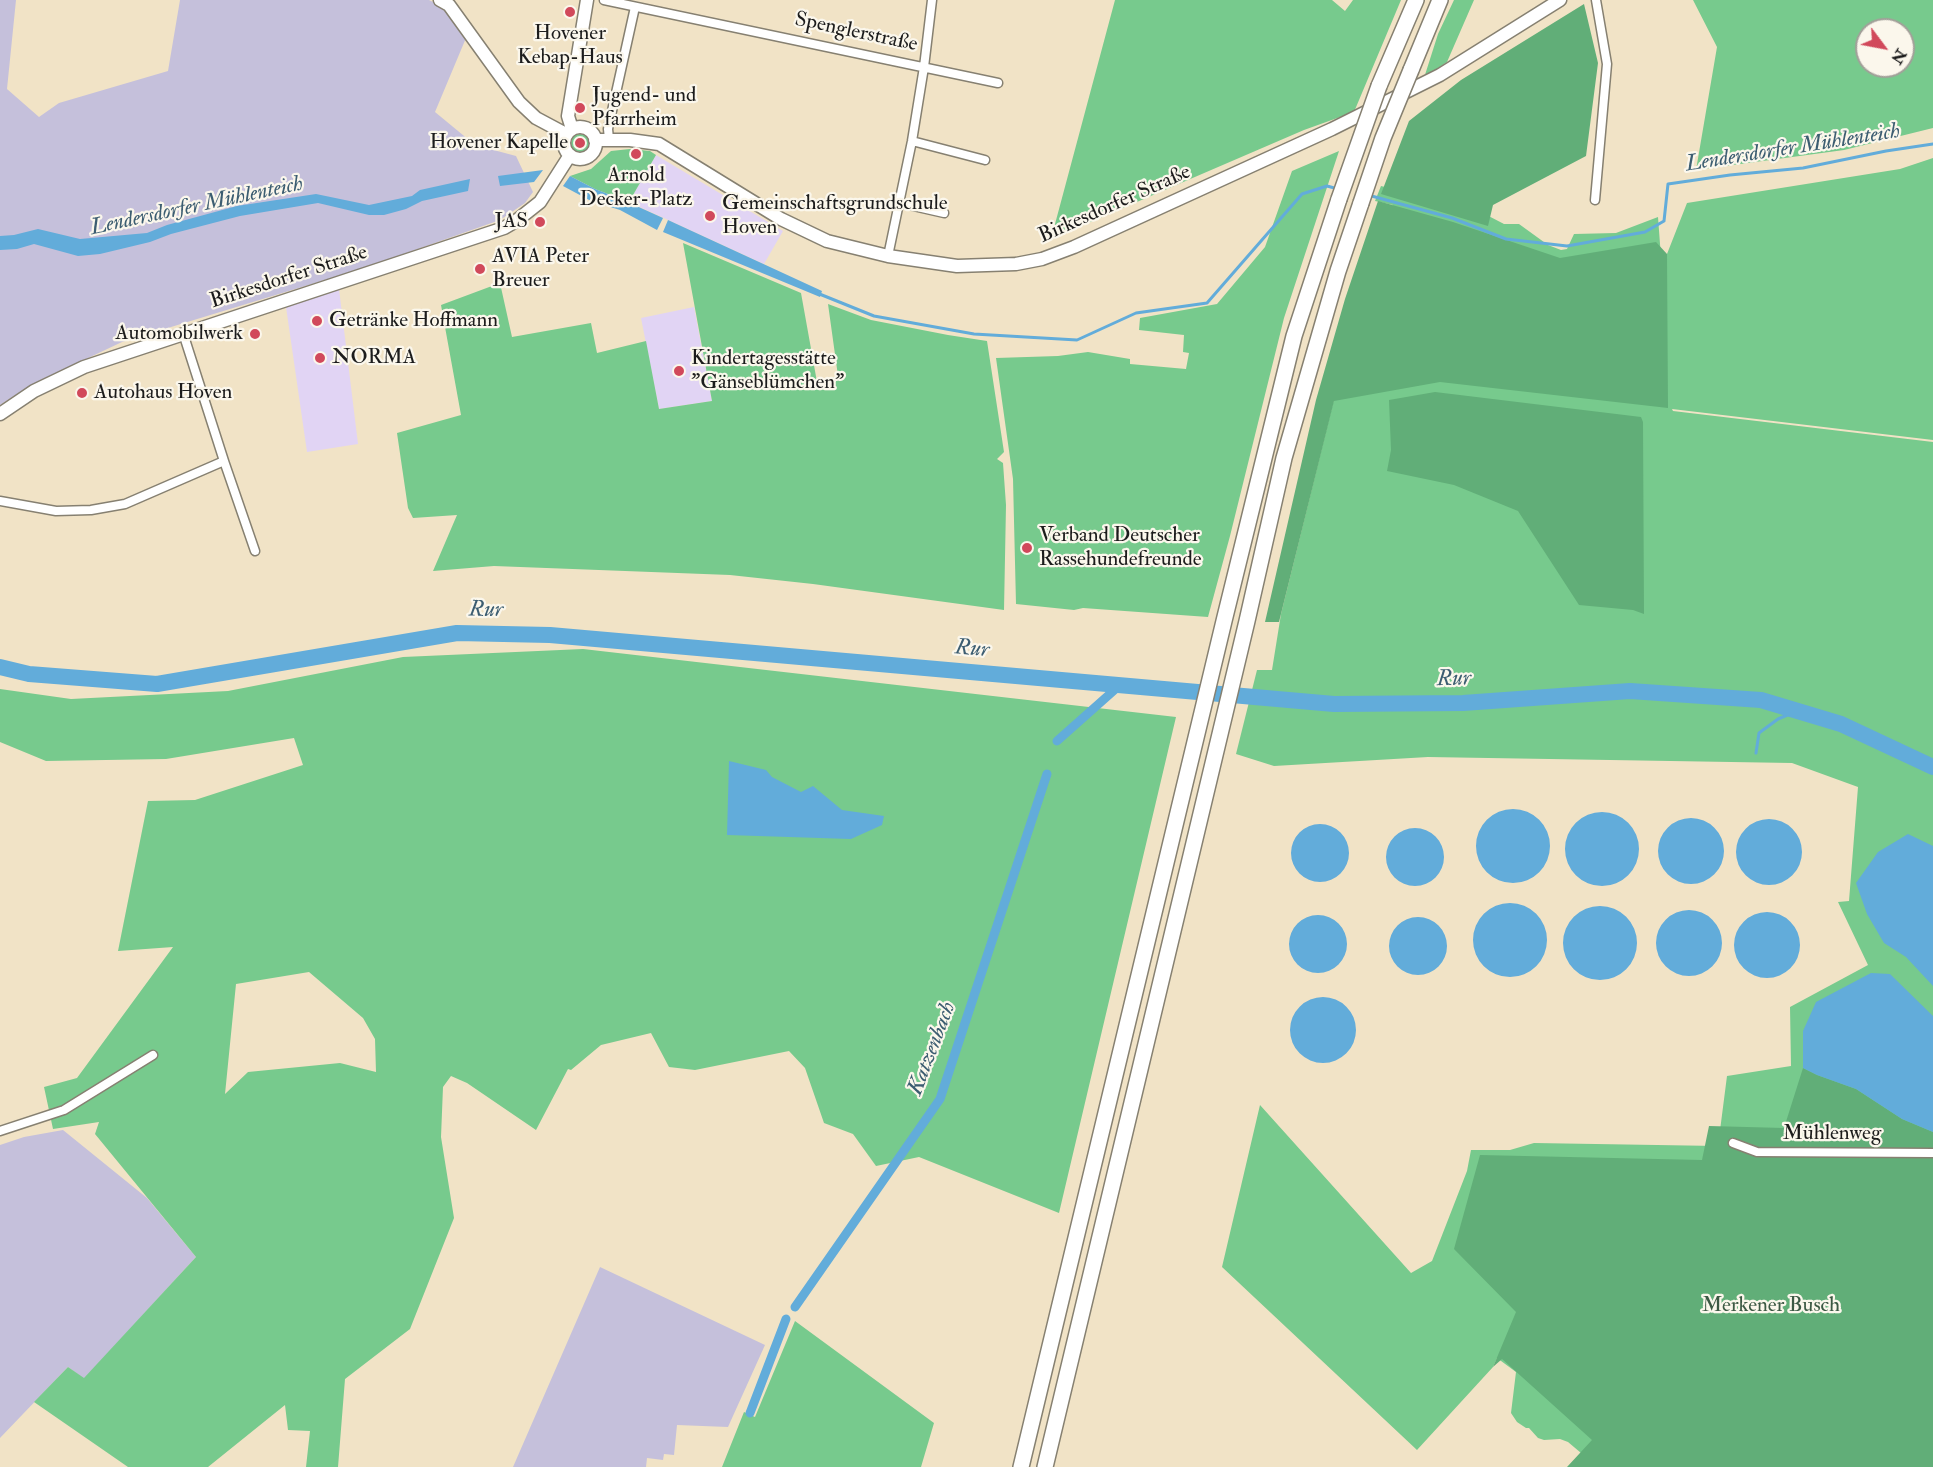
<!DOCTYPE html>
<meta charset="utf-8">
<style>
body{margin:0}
#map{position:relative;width:1933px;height:1467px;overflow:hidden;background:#f1e3c6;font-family:"IM FELL Double Pica",serif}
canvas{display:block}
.north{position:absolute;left:1855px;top:18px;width:60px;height:60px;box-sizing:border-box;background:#fbf7ec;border:2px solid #a29f99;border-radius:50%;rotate:122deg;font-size:16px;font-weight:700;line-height:24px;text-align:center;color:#1c1c1c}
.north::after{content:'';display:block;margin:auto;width:21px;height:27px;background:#d1495b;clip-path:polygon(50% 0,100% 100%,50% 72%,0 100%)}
</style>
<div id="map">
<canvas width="1933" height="1467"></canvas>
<div class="north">N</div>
</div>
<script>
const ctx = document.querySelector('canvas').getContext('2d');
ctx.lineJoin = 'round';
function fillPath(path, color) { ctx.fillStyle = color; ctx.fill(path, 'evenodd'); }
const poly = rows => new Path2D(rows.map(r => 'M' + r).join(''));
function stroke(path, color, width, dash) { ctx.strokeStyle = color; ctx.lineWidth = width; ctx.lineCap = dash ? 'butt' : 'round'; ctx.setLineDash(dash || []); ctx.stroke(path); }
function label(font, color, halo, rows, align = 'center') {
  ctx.font = font + ' "IM FELL Double Pica",serif'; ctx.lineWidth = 4.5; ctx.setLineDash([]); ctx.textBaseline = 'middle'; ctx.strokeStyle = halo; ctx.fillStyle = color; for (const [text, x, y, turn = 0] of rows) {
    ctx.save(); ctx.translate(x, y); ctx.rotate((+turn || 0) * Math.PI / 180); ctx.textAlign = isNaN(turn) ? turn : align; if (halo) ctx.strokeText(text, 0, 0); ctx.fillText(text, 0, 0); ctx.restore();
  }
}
const built = poly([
 [656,155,783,231,764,264,629,202],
 [339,289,358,444,307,452,286,307],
 [694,307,712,401,659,409,641,318]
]);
const industrial = poly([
 [0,0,16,0,7,89,39,117,59,103,168,71,180,0,429,0,443,7,466,38,435,112,475,145,516,156,533,192,525,203,500,220,364,268,122,342,31,385,0,405],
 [63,1130,147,1198,196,1257,84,1379,68,1367,0,1438,0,1145,24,1137],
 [600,1267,765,1345,728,1427,677,1425,674,1455,664,1454,663,1460,647,1458,646,1467,513,1467]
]);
const green = poly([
 [1115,0,1332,0,1345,11,1353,0,1401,0,1354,112,1304,130,1051,239],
 [1454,0,1474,0,1447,62,1424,78,1438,34],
 [1693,0,1933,0,1933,128,1844,150,1696,170,1717,47],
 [1867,30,1903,30,1903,66,1867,66],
 '571 143a9 9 0 1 1 18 0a9 9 0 1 1-18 0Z',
 [630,149,650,151,656,155,629,202,595,189,570,176,591,169,611,151],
 [1339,151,1284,318,1230,536,1208,617,1083,608,1074,610,1016,604,1013,479,996,358,1058,356,1088,352,1130,359,1130,364,1186,369,1189,353,1183,352,1184,335,1139,330,1140,318,1217,304,1265,247,1292,171],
 [1933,158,1933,440,1672,409,1673,411,1933,442,1933,1467,1587,1458,1568,1442,1560,1439,1544,1440,1538,1438,1529,1428,1526,1428,1517,1422,1511,1413,1516,1372,1497,1358,1493,1367,1417,1450,1222,1267,1260,1105,1411,1273,1432,1261,1467,1171,1471,1150,1510,1150,1534,1143,1718,1146,1727,1076,1791,1066,1790,1007,1868,965,1838,902,1849,901,1858,787,1792,763,1428,757,1274,766,1236,754,1257,670,1272,670,1281,614,1334,399,1393,205,1375,201,1381,186,1477,210,1504,224,1519,224,1548,245,1561,250,1567,249,1574,234,1616,233,1658,217,1667,338,1667,254,1687,203,1900,169],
 [683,243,801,293,817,382,838,376,828,304,871,320,948,335,987,341,1004,452,997,459,1003,463,1006,505,1004,610,813,584,730,575,494,566,433,571,457,515,413,518,408,508,397,433,461,415,441,305,500,283,512,337,591,323,597,353,646,341,659,409,712,401],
 [583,649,1176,717,1059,1213,919,1157,876,1166,853,1134,824,1123,805,1068,789,1051,695,1070,669,1067,651,1033,601,1045,571,1070,568,1069,536,1130,467,1083,451,1076,443,1087,441,1137,454,1218,410,1329,345,1379,338,1467,306,1467,310,1431,288,1430,285,1405,208,1467,128,1467,34,1402,68,1367,84,1378,196,1257,95,1134,99,1122,53,1129,44,1087,77,1078,173,947,118,951,148,801,195,800,303,765,294,738,166,759,46,761,0,742,0,689,71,699,228,691,403,657],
 [309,972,363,1018,375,1039,376,1072,340,1063,248,1072,225,1094,236,984],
 [795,1321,934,1423,921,1467,722,1467,744,1412,755,1417]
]);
const forest = poly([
 [1584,4,1598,63,1586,156,1493,205,1488,226,1381,194,1409,121,1461,80],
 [1378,201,1453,222,1560,258,1656,242,1667,254,1668,408,1440,382,1334,401,1279,622,1265,622,1316,400,1345,299],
 [1435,392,1641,417,1643,422,1644,614,1633,610,1579,605,1518,511,1454,485,1387,471,1391,450,1389,400],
 [1803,1068,1817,1075,1856,1089,1902,1119,1933,1132,1933,1467,1567,1467,1592,1440,1502,1359,1493,1367,1516,1312,1454,1249,1480,1155,1702,1160,1709,1126,1784,1128]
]);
const water = poly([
 [543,170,534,182,500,186,498,176],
 [570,176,595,189,621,199,663,218,657,230,620,210,591,201,563,186],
 [470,179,468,191,422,201,406,209,384,215,369,215,318,203,240,216,171,234,150,242,100,254,78,256,34,244,17,249,0,250,0,236,14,235,38,229,80,239,147,233,167,225,237,206,316,194,369,205,412,196,420,190],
 [668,220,822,291,820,297,663,232],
 [729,761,766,770,772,777,801,792,813,786,842,810,884,816,882,825,851,839,727,835],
 '1476 846a37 37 0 1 1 74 0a37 37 0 1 1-74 0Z',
 '1565 849a37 37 0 1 1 74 0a37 37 0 1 1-74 0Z',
 '1658 851a33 33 0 1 1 66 0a33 33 0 1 1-66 0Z',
 '1736 852a33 33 0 1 1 66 0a33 33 0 1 1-66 0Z',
 '1291 853a29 29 0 1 1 58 0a29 29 0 1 1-58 0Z',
 '1386 857a29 29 0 1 1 58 0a29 29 0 1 1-58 0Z',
 [1908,834,1933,846,1933,986,1906,957,1884,943,1867,914,1856,883,1878,852],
 '1473 940a37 37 0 1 1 74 0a37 37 0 1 1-74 0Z',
 '1563 943a37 37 0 1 1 74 0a37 37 0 1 1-74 0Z',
 '1656 943a33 33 0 1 1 66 0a33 33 0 1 1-66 0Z',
 '1734 945a33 33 0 1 1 66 0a33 33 0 1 1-66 0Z',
 '1289 944a29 29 0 1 1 58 0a29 29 0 1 1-58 0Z',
 '1389 946a29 29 0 1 1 58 0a29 29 0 1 1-58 0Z',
 [1871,973,1890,974,1933,1016,1933,1132,1902,1119,1856,1089,1817,1075,1803,1068,1803,1031,1816,1002],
 '1290 1030a33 33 0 1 1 66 0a33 33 0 1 1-66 0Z'
]);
const stream = poly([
 [1368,195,1452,218,1506,239,1567,246,1645,232,1664,221,1668,184,1730,175,1803,168,1886,151,1933,144],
 [817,293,874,316,974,334,1077,340,1136,313,1207,303,1302,194,1327,186,1338,189],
 [1756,753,1759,733,1778,719,1797,711]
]);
const canal = poly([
 [1057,741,1120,685],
 [795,1307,940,1099,1047,774],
 [750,1413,786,1319]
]);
const river = poly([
 [0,667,29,674,157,684,457,633,550,635,1334,704,1463,703,1630,691,1761,700,1841,724,1933,767]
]);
const street = poly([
 [604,0,998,83],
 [609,139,608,129,635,7],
 [912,141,985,160],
 [1595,200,1607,64,1596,0],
 [900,203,944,213],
 [888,256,912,141,924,67,932,0],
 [224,461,255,551],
 [0,501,56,511,91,510,125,504,224,461,183,333],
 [0,1131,64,1110,153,1055],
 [1733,1143,1757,1152,1933,1153]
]);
const secondary = poly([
 [440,0,449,5,519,102,536,118,566,134],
 '564 143a16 16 0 1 1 32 0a16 16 0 1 1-32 0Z',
 [572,129,568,116,587,0],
 [595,140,630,140,659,144,781,219,827,241,888,256,957,266,1016,264,1042,259,1074,247,1332,129,1440,75,1560,0],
 [0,414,34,391,84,367,504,228,516,221,540,202,570,155]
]);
const highway = poly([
 [1411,70,1440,0],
 [1379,86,1416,0],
 [1021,1467,1224,621,1294,336,1339,199],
 [1045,1467,1247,621,1284,458,1338,271,1361,203]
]);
const highwayBridge = poly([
 [1339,199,1379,86],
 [1361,203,1383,138,1411,70]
]);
const markers = [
 [570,12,6,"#d1495b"],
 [580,108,6,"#d1495b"],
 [580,143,6,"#d1495b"],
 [636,154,6,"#d1495b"],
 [710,216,6,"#d1495b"],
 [540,222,6,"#d1495b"],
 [480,269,6,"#d1495b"],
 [317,321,6,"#d1495b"],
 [255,334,6,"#d1495b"],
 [320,358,6,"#d1495b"],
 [679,371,6,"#d1495b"],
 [82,393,6,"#d1495b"],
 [1027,548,6,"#d1495b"]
];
const streetNames = [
 ["Spenglerstraße",856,33,12],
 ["Birkesdorfer Straße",1115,205,-24],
 ["Birkesdorfer Straße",289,278,-18],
 ["Mühlenweg",1832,1134]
];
const poiNames = [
 ["Hovener",570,34,"center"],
 ["Kebap-Haus",570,58,"center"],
 ["Jugend- und",592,96],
 ["Pfarrheim",592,120],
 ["Hovener Kapelle",568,143,"right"],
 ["Arnold",636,176,"center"],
 ["Decker-Platz",636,200,"center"],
 ["Gemeinschaftsgrundschule",722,204],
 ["Hoven",722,228],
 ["JAS",528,222,"right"],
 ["AVIA Peter",492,257],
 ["Breuer",492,281],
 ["Getränke Hoffmann",329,321],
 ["Automobilwerk",243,334,"right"],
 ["NORMA",332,358],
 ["Kindertagesstätte",691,359],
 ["\"Gänseblümchen\"",691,383],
 ["Autohaus Hoven",94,393],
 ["Verband Deutscher",1039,536],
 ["Rassehundefreunde",1039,560]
];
const parkNames = [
 ["Merkener Busch",1771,1306]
];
const waterNames = [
 ["Lendersdorfer Mühlenteich",1793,149,-9],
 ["Lendersdorfer Mühlenteich",197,207,-12],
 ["Rur",486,611,1],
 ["Rur",972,650,5],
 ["Rur",1454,680,-2],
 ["Katzenbach",933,1049,-69]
];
fillPath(built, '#e1d4f4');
fillPath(industrial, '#c5c0db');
fillPath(green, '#77ca8d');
fillPath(forest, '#61ae78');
fillPath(water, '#62acda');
stroke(stream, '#62acda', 3);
stroke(canal, '#62acda', 9);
stroke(river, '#62acda', 16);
stroke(street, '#868071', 11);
stroke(secondary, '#868071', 15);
stroke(highway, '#868071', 18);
stroke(street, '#fff', 8);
stroke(secondary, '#fff', 12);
stroke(highway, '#fff', 15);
stroke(highwayBridge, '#868071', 18, []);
stroke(highwayBridge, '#fff', 15);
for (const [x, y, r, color] of markers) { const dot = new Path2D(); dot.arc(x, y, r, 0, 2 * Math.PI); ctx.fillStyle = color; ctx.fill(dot); stroke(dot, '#fbf7ec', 2); }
label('21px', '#1c1c1c', '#fbf7ec', streetNames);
label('21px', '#1c1c1c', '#fbf7ec', poiNames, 'left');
label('21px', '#3c5944', '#fbf7ec', parkNames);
label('italic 22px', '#3c5d71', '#fbf7ec', waterNames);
</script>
